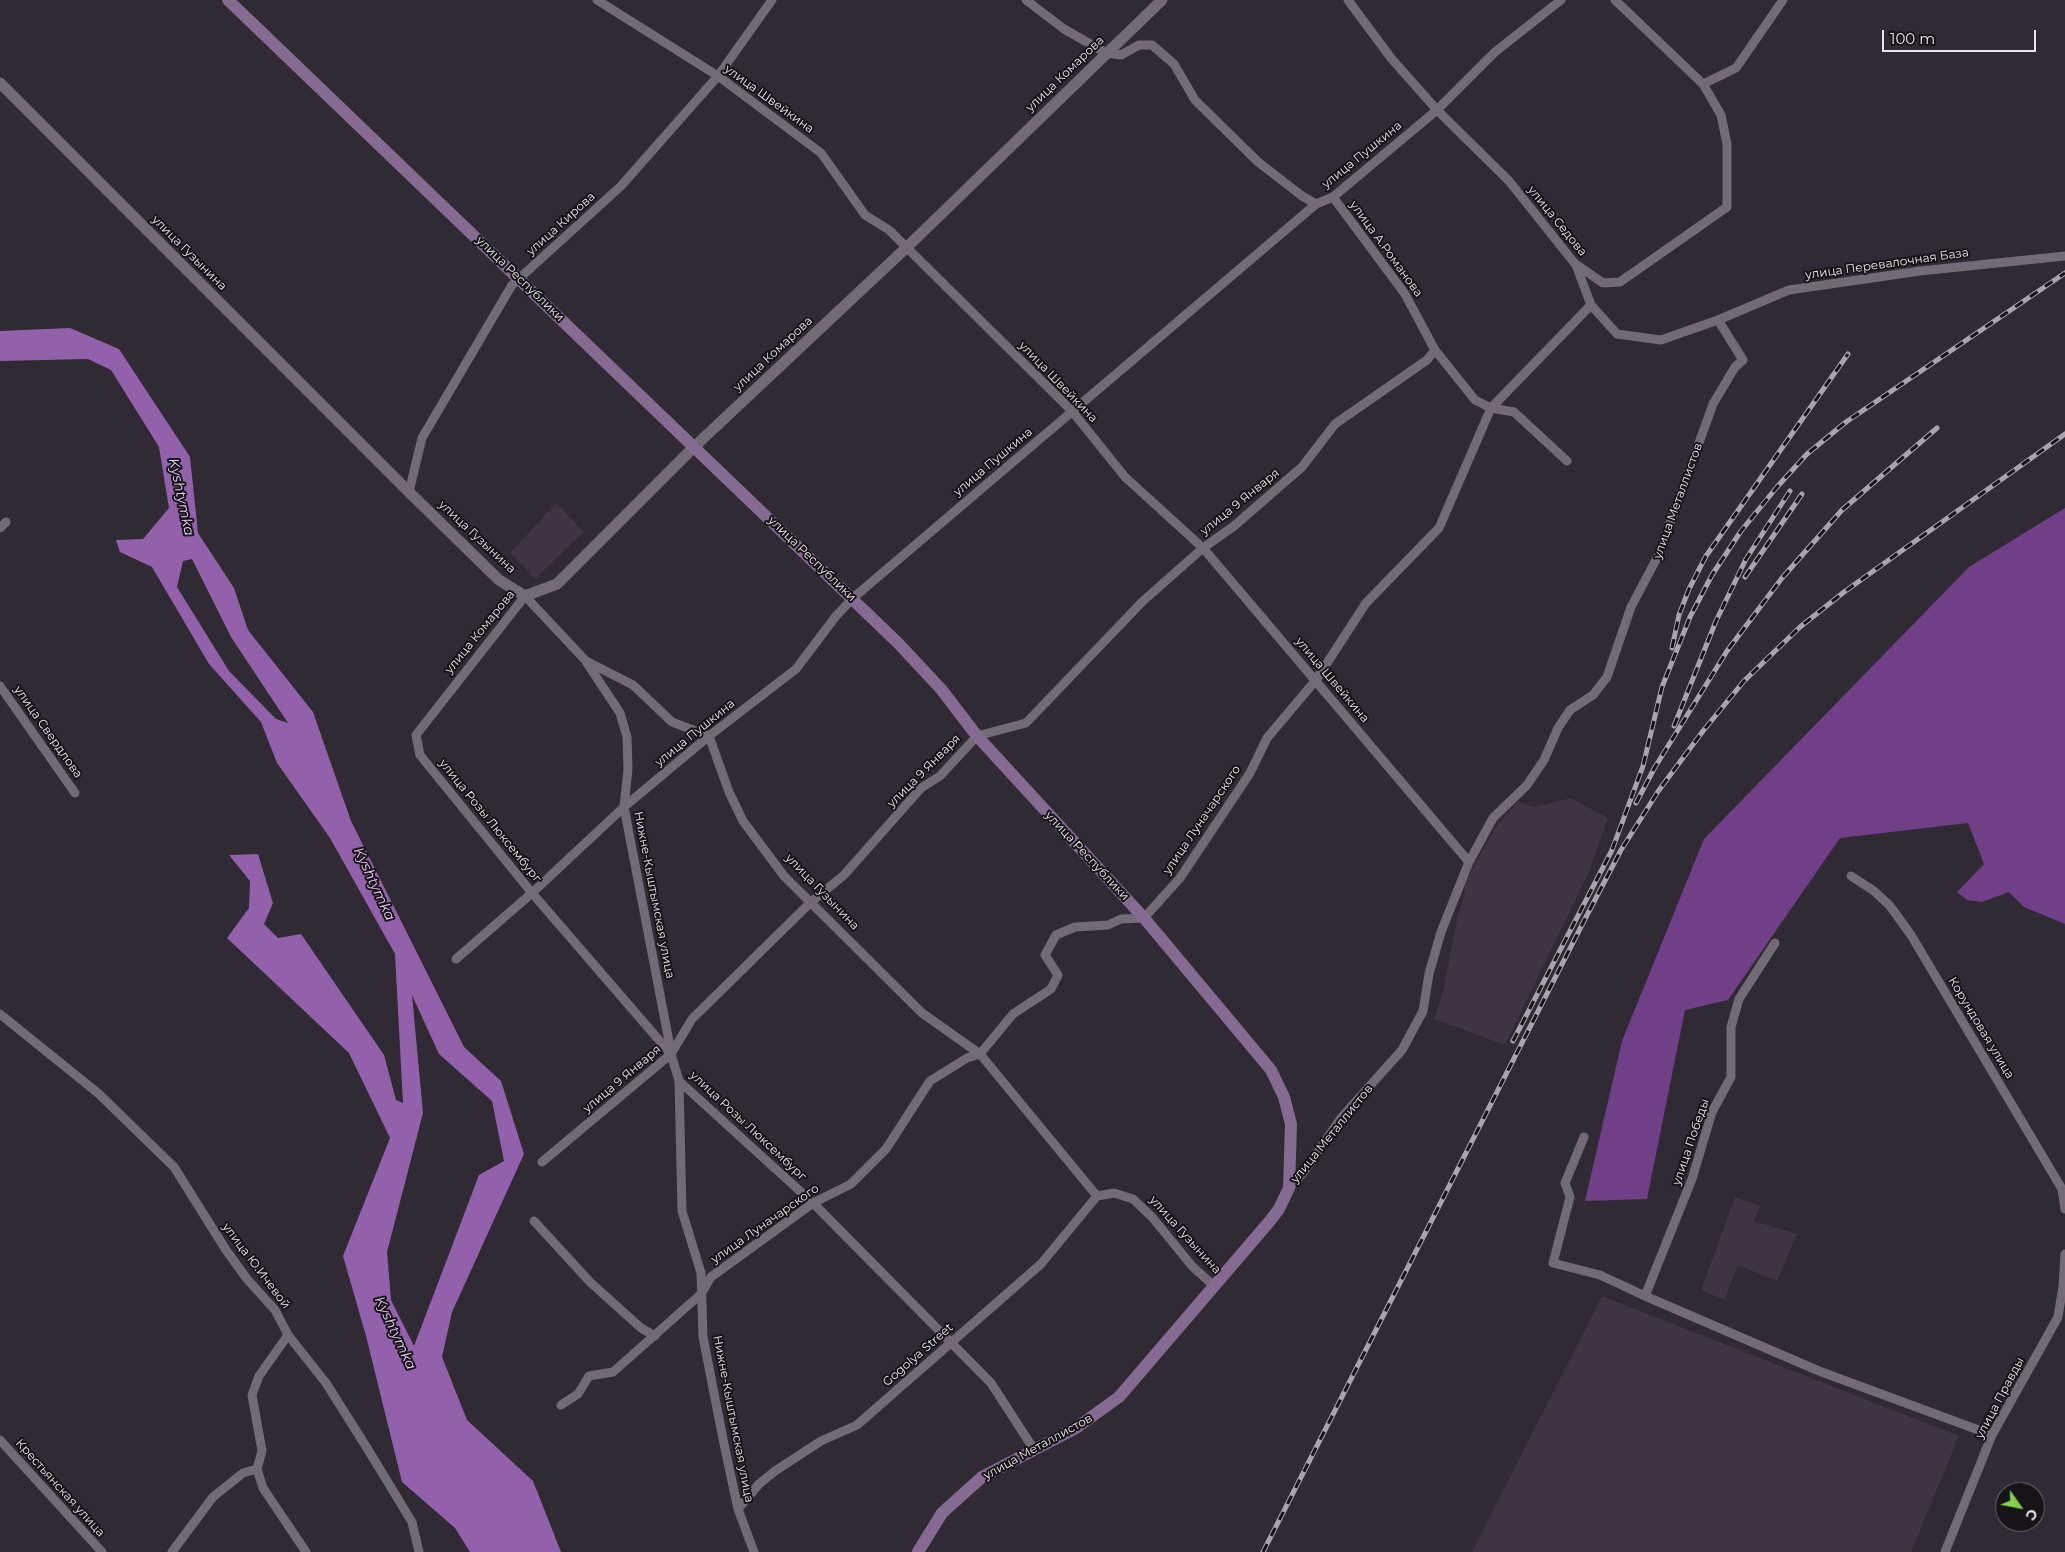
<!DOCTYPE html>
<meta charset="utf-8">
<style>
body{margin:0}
#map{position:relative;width:2065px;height:1552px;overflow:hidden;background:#302a34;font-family:Montserrat,sans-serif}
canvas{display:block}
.north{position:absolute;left:1995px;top:1482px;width:50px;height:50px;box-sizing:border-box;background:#171418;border:1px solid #6b686c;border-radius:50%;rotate:123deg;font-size:14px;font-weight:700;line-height:20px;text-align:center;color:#e9e5eb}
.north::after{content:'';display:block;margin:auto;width:18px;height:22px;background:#84cf4d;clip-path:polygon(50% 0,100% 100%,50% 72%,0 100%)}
.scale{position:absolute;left:1882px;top:30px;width:154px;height:22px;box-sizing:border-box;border:2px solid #e9e5eb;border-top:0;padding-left:6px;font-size:15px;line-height:18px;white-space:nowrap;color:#e9e5eb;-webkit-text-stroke:4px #171418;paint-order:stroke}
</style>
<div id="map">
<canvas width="2065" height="1552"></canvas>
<div class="north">С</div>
<div class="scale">100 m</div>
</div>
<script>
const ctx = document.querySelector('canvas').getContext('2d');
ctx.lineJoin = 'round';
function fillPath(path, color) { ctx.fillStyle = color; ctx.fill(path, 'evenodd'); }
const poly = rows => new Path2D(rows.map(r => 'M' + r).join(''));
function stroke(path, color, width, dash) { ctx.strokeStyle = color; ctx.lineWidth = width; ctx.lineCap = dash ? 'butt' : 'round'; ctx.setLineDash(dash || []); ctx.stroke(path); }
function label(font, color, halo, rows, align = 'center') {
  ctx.font = font + ' Montserrat,sans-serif'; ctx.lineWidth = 4; ctx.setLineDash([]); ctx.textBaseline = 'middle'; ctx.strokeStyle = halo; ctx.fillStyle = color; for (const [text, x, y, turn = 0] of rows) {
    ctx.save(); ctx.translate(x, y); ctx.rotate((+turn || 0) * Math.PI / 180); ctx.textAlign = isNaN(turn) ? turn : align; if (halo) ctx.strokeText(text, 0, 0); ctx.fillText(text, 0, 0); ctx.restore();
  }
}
const built = poly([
 [556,503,584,532,535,579,510,553],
 [1571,798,1608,818,1589,872,1505,1045,1434,1019,1443,992,1458,915,1465,893,1464,885,1495,828,1518,801,1534,807],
 [1735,1197,1760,1206,1754,1221,1797,1234,1777,1281,1738,1265,1724,1300,1701,1290],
 [1602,1296,1959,1436,1911,1552,1472,1552]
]);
const forest = poly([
 [2065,508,2065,924,2024,907,2009,892,1982,902,1967,900,1957,892,1984,864,1968,823,1840,838,1728,1000,1685,1010,1647,1199,1585,1201,1622,1041,1704,839,1969,567]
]);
const water = poly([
 [70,328,119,349,190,457,198,533,234,588,248,630,313,712,351,821,464,1047,501,1081,524,1154,452,1312,442,1357,467,1420,533,1481,561,1552,470,1552,455,1528,402,1482,366,1336,343,1256,390,1138,349,1053,227,938,249,908,250,881,229,855,258,854,273,903,264,924,278,938,301,934,384,1055,396,1100,403,1103,395,954,330,838,277,763,261,722,209,664,152,567,120,552,116,540,143,539,169,508,159,447,111,370,88,359,0,361,0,331],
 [192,559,231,637,288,723,276,719,229,671,177,587,183,561],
 [412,995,439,1054,492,1101,504,1161,479,1175,414,1346,391,1300,387,1252,423,1113]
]);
const minor = poly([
 [597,0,718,76,821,153,865,215,889,230,1072,411,1125,477,1203,548,1469,862],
 [1026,0,1064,29,1106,53,1121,55,1139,45,1152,45,1174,64,1195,100,1257,161,1302,196,1316,204],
 [1703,84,1736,68,1783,0],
 [1333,197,1405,294,1435,350,1475,400,1491,408,1514,412,1567,461],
 [1577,265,1603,283,1620,282,1727,207,1727,144,1721,115,1703,84,1615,0],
 [1718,320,1789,290,1920,271,2065,256],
 [409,492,422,438,512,285,621,186,718,76,772,0],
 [0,528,6,522],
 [587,663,620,713,627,737,628,769,624,807,671,1052],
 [0,686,75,793],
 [1851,876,1874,891,1890,906,1911,935,2062,1189,2065,1209],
 [1775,943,1739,999,1731,1027,1731,1077,1712,1112,1692,1179,1645,1296,1819,1371,1992,1435],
 [456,959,532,893,624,807,709,736,796,669,836,616,853,598,1316,204,1333,197,1437,110,1495,52,1561,0],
 [0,1014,99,1094,174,1167,226,1250,247,1279,275,1310,288,1335,326,1383,367,1448,412,1522,419,1552],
 [679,1081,682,1211,701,1273,703,1337,724,1444,738,1509,754,1552],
 [1584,1137,1565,1183,1570,1197,1553,1263,1600,1275,1645,1296],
 [542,1162,671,1054,692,1019,811,902,844,875,921,788,940,776,977,736,1026,723,1143,601,1203,548,1234,526,1302,467,1335,424,1427,360,1435,350],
 [1289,1188,1303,1173,1341,1118,1402,1050,1423,1011,1429,974,1441,932,1469,862,1493,818,1527,785,1544,760,1558,728,1570,710,1593,695,1607,677,1631,607,1659,554,1713,404,1735,367,1743,360,1718,320,1661,340,1617,334,1591,305,1576,265,1509,181,1437,110,1391,58,1348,0],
 [534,1221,590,1282,641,1328,655,1336],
 [288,1335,259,1376,252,1395,262,1451,257,1469,263,1488,306,1552],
 [561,1405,578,1394,589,1376,613,1372,701,1294,711,1277,813,1203,851,1184,886,1149,930,1081,967,1058,980,1054,1013,1014,1051,989,1058,975,1045,955,1056,935,1075,927,1108,925,1121,919,1144,918,1180,878,1250,773,1267,738,1316,680,1366,603,1439,528,1491,408,1591,305],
 [0,1440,102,1552],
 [1033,1448,991,1383,813,1203,679,1081,671,1054,532,893,420,755,416,735,525,596,586,661,633,685,672,722,709,736,729,792,743,821,784,876,922,1013,980,1054,1097,1196,1114,1193,1133,1199,1152,1217,1192,1266,1215,1287],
 [738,1509,759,1484,775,1471,821,1441,857,1425,1041,1264,1097,1196],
 [172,1552,213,1497,243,1473,257,1469],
 [1945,1552,1992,1435,2058,1317,2063,1286,2065,1254]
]);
const tertiary = poly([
 [0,83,409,492,499,580,525,596,557,584,694,447,906,248,1162,0]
]);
const secondary = poly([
 [228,0,898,643,941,689,977,736,1144,918,1271,1070,1284,1097,1291,1124,1289,1188,1279,1209,1269,1222,1119,1397,1076,1428,982,1477,942,1513,918,1552]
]);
const rail = poly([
 [1745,577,1802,494],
 [1672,648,1679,615,1689,589,1706,556,1848,354],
 [1674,726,1716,621,1746,559,1790,491],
 [1636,803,1655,767,1727,651,1782,578,1842,510,1937,428],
 [1513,1041,1612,850,1643,766,1662,687,1690,617,1712,575,1741,531,1777,487,1807,454,1846,422,2065,273],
 [1263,1552,1586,917,1621,850,1659,790,1703,731,1744,681,1800,627,1844,592,2065,434]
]);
const streetNames = [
 ["улица Комарова",1065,74,-44],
 ["улица Швейкина",769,99,36],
 ["улица Пушкина",1362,155,-39],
 ["улица Седова",1557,221,51],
 ["улица Кирова",561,224,-42],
 ["улица А.Романова",1386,249,54],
 ["улица Гузынина",189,253,45],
 ["улица Перевалочная База",1887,264,-8],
 ["улица Республики",520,279,44],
 ["улица Комарова",773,354,-43],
 ["улица Швейкина",1058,382,46],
 ["улица Пушкина",993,462,-40],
 ["улица Металлистов",1678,501,-70],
 ["улица 9 Января",1240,502,-39],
 ["улица Гузынина",477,537,43],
 ["улица Республики",812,559,44],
 ["улица Комарова",480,632,-51],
 ["улица Швейкина",1332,680,50],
 ["улица Свердлова",48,732,55],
 ["улица Пушкина",695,733,-39],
 ["улица 9 Января",924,771,-45],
 ["улица Луначарского",1202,820,-56],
 ["улица Розы Люксембург",490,821,51],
 ["улица Республики",1087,856,47],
 ["улица Гузынина",822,892,46],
 ["Нижне-Кыштымская улица",654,895,79],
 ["Корундовая улица",1981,1028,59],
 ["улица 9 Января",622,1079,-40],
 ["улица Розы Люксембург",748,1126,43],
 ["улица Металлистов",1332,1134,-51],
 ["улица Победы",1691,1142,-71],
 ["улица Луначарского",765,1224,-35],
 ["улица Гузынина",1185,1235,48],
 ["улица Ю.Ичевой",256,1266,53],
 ["Gogolya Street",918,1355,-41],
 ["улица Правды",2000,1398,-62],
 ["Нижне-Кыштымская улица",733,1419,79],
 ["улица Металлистов",1038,1447,-29],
 ["Крестьянская улица",60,1488,48]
];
const waterNames = [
 ["Kyshtymka",181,497,78],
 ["Kyshtymka",374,884,65],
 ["Kyshtymka",395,1333,65]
];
fillPath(built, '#3e3442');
fillPath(forest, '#713f88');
fillPath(water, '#9360ac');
stroke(minor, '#726b76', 9);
stroke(tertiary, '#726b76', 11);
stroke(secondary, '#856b92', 12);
stroke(rail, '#a9a4ab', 5);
stroke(rail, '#171418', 3, [9]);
label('12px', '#e9e5eb', '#171418', streetNames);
label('italic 14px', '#e8cdf6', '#171418', waterNames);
</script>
